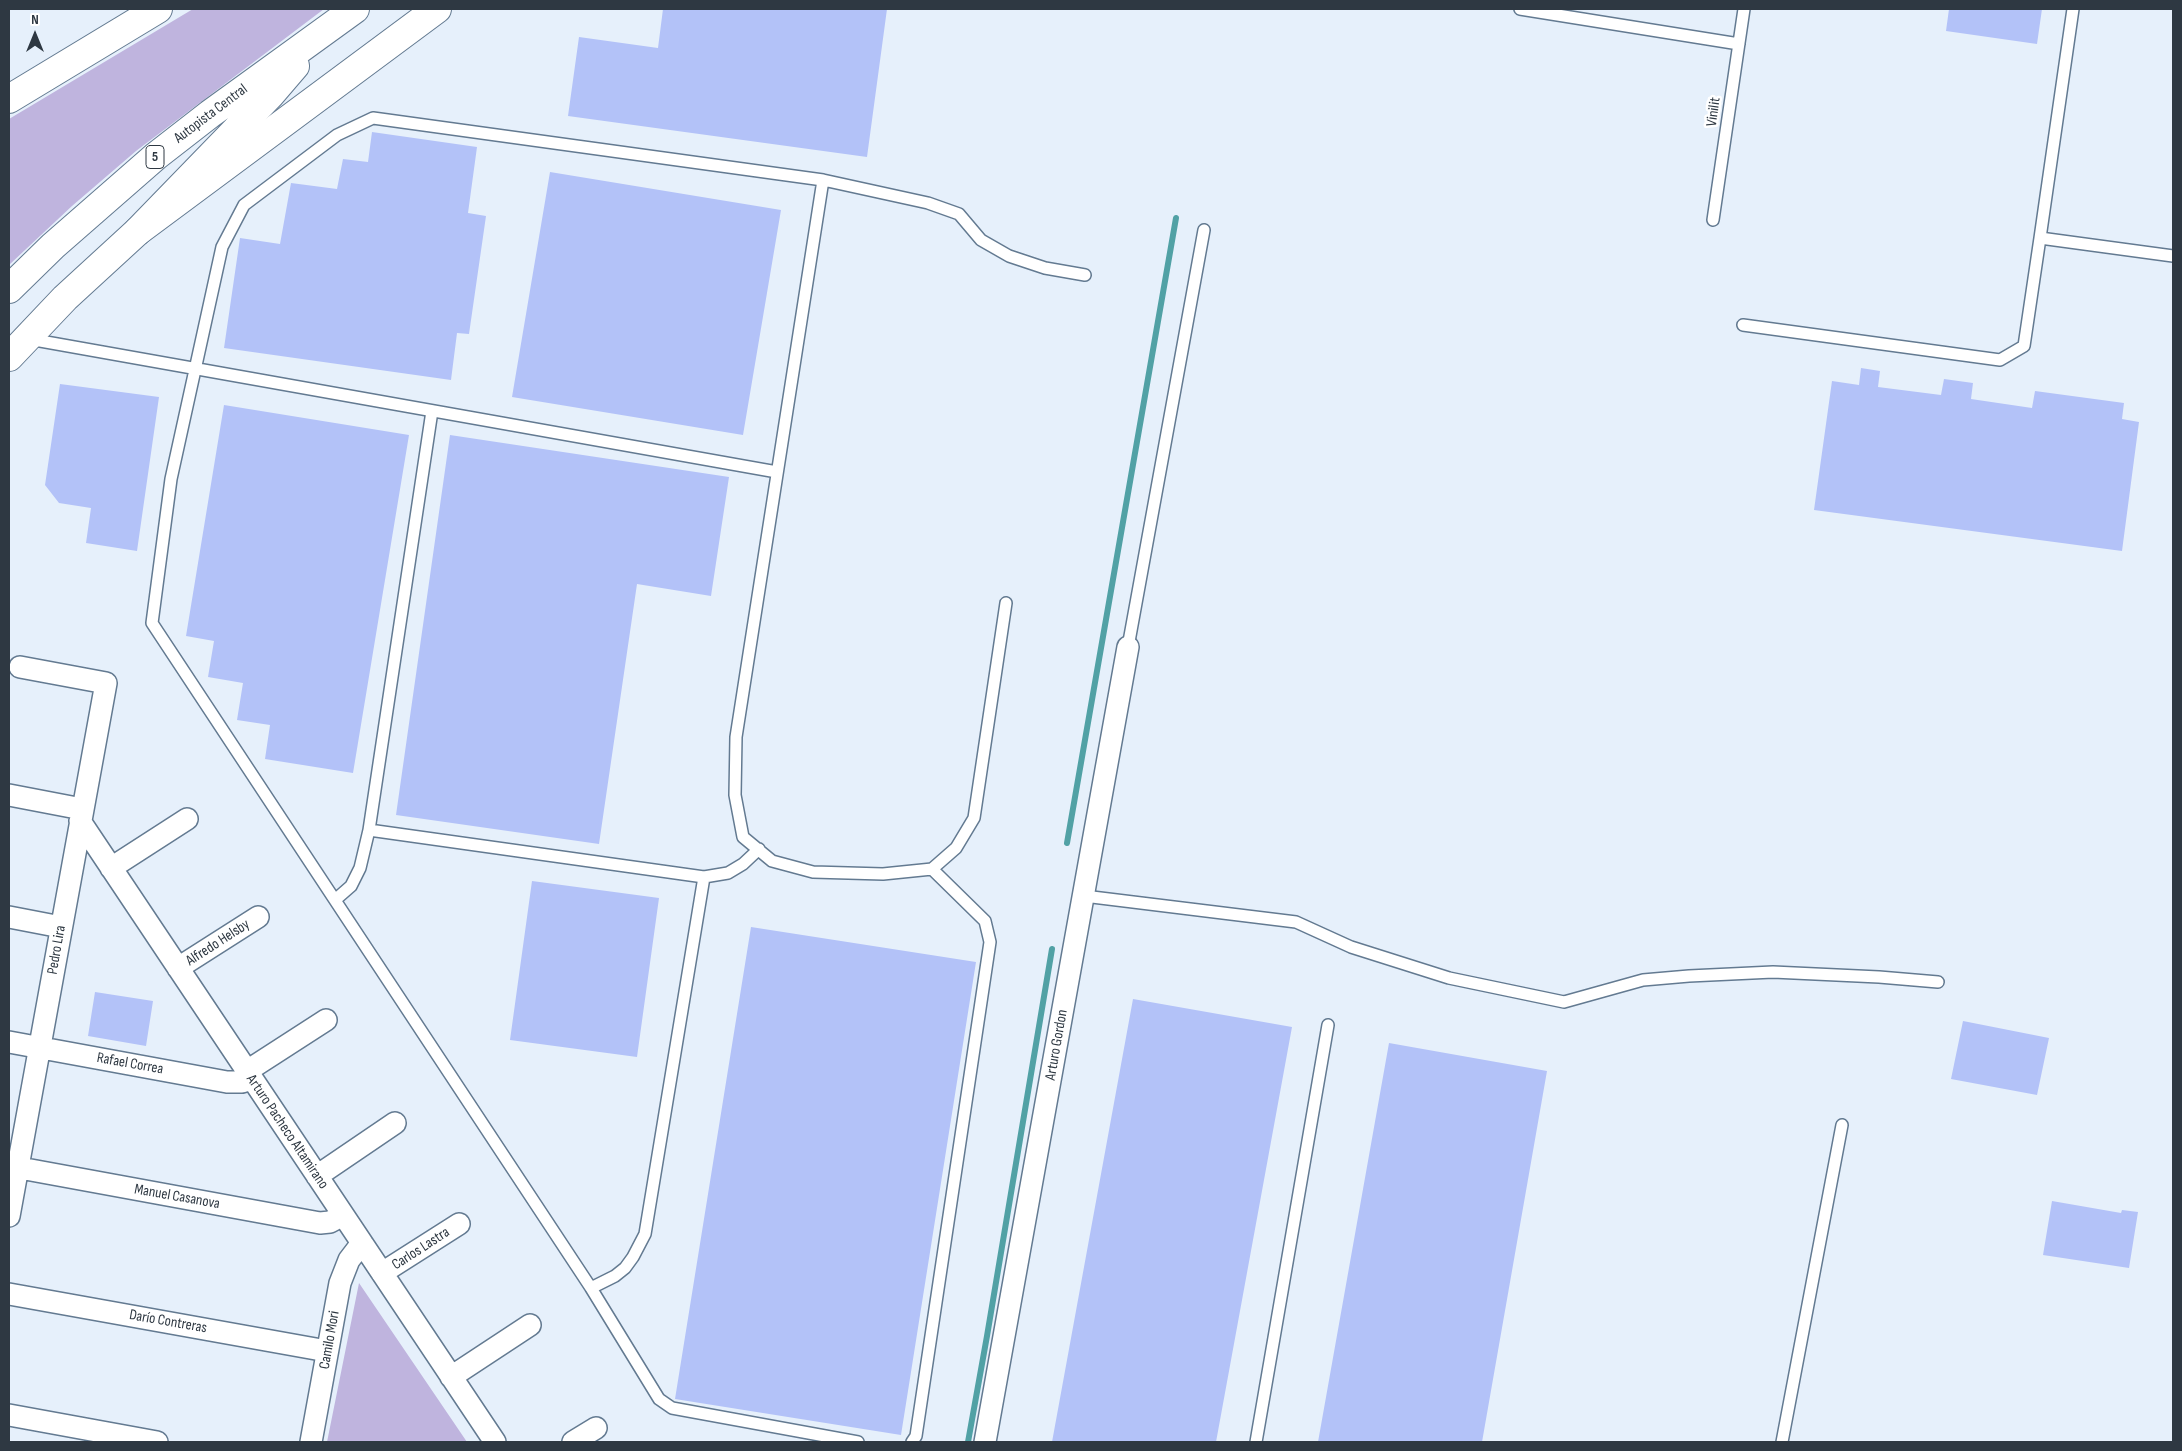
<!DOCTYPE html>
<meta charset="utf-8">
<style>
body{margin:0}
#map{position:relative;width:2182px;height:1451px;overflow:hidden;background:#e6f0fb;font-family:"Sofia Sans Condensed",sans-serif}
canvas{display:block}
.frame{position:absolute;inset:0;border:10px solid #2e3842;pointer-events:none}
.north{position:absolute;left:10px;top:10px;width:50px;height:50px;-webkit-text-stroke:4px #fff;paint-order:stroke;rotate:0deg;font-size:14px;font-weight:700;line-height:20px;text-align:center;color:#2e3842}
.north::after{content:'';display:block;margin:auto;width:18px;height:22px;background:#2e3842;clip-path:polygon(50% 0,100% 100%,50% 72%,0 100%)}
</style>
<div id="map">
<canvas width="2182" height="1451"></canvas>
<div class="frame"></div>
<div class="north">N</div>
</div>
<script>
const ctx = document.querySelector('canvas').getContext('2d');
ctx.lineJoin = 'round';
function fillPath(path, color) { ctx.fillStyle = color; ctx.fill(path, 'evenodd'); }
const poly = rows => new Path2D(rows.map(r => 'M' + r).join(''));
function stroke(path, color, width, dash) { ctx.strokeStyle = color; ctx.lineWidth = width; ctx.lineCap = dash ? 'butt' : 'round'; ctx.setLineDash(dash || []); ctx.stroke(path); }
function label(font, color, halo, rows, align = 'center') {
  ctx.font = font + ' "Sofia Sans Condensed",sans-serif'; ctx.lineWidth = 5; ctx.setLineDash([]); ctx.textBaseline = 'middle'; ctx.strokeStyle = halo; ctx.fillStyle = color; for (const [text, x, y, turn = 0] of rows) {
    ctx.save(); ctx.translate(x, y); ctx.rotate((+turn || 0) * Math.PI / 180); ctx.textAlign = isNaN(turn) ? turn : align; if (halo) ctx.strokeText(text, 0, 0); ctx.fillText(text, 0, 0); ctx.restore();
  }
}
const green = poly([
 [193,9,324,9,136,151,72,206,9,265,9,119],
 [359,1283,467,1442,327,1442]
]);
const stream = poly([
 [1067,843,1176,218],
 [968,1442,987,1336,1052,949]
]);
const building = poly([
 [663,9,887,9,867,157,568,116,579,37,658,48],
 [1949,9,2042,9,2037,44,1946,31],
 [372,132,477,147,468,213,486,216,469,334,457,333,451,380,224,348,240,238,280,244,291,183,337,189,343,159,368,162],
 [550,172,781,210,743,435,512,397],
 [1861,368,1880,371,1878,387,1941,395,1944,379,1973,383,1971,399,2032,408,2035,391,2124,403,2122,419,2139,422,2122,551,1814,510,1832,381,1859,385],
 [60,384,159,397,137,551,86,543,91,508,59,503,45,485],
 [224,405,409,435,353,773,265,759,270,725,237,720,243,683,208,677,214,641,186,636],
 [450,435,729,477,711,596,637,584,599,844,396,815],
 [532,881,659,898,637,1057,510,1040],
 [751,927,976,962,901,1435,675,1399],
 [95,992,153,1001,146,1046,88,1036],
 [1133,999,1292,1027,1216,1442,1052,1442],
 [1963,1021,2049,1038,2037,1095,1951,1079],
 [1389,1043,1547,1071,1482,1442,1318,1442],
 [2052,1201,2121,1213,2122,1210,2138,1212,2129,1268,2043,1255]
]);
const service = poly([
 [1520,9,1739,44],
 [2073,9,2040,238,2173,256],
 [823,180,736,737,735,795,743,837,772,861,813,872,883,874,932,869,956,848,974,818,1006,603],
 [1713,220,1744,9],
 [1743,325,2000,360,2024,346,2040,238],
 [29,339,777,472],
 [1128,647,1204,230],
 [369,830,704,877,728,873,743,864,759,849],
 [1084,896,1296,922,1351,947,1449,978,1564,1002,1643,980,1689,976,1773,972,1879,977,1938,982],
 [335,900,351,886,360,868,369,830,432,411],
 [591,1288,615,1276,625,1268,633,1257,645,1234,704,877],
 [858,1442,672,1408,659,1399,591,1288,152,623,171,479,222,247,244,205,337,135,373,118,823,180,928,203,959,214,981,240,1009,256,1045,268,1085,275],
 [912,1442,916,1436,990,942,985,921,932,869],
 [1256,1442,1328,1025],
 [1782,1442,1842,1125]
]);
const minor = poly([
 [9,795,82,809],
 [80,821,495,1442],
 [111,868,187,819],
 [9,917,61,927],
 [178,968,258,917],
 [9,1042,227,1082,242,1082,252,1079],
 [247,1071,326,1020],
 [9,1166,320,1223,330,1222,343,1215],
 [317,1176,395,1123],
 [9,1216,106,683,20,667],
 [382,1273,459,1224],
 [9,1294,327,1351],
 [451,1377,530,1325],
 [9,1415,157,1442],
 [311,1442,340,1283,349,1260,362,1243],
 [573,1442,596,1428],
 [985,1442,1128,647]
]);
const tertiary = poly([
 [9,357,65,298,138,231,437,9]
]);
const motorway = poly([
 [9,99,158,9],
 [138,231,271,94,295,66],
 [9,289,53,246,156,156,210,114,355,9]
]);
const shields = [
 [155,157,18]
];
const shieldNames = [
 ["5",155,157]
];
const streetNames = [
 ["Vinilit",1714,112,-82],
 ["Autopista Central",211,114,-37],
 ["Alfredo Helsby",218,943,-33],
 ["Pedro Lira",57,950,-80],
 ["Arturo Gordon",1057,1045,-80],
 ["Rafael Correa",130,1064,10],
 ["Arturo Pacheco Altamirano",287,1132,56],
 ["Manuel Casanova",177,1197,10],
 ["Carlos Lastra",421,1249,-33],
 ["Darío Contreras",168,1322,10],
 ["Camilo Mori",330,1340,-80]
];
fillPath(green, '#bfb4de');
stroke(stream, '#51a1a5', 6);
fillPath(building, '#b3c2f8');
stroke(service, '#637a91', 14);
stroke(minor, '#637a91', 24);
stroke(tertiary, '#637a91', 30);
stroke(motorway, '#637a91', 30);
stroke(service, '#fff', 11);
stroke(minor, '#fff', 21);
stroke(tertiary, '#fff', 28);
stroke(motorway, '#fff', 28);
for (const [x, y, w] of shields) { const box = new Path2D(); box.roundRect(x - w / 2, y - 11.5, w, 23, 4); ctx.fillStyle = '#fff'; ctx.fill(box); stroke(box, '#2e3842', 1); }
label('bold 14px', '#2e3842', null, shieldNames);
label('15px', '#2e3842', '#fff', streetNames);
</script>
